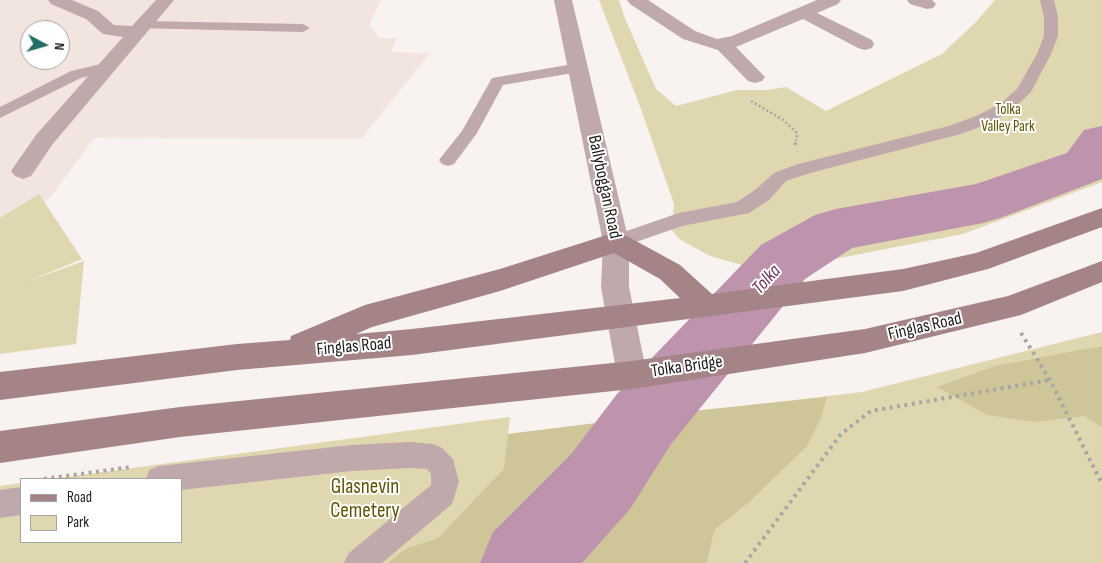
<!DOCTYPE html>
<style>
body{margin:0}
#map{position:relative;width:1102px;height:563px;overflow:hidden;background:#f8f2f0;font-family:"Sofia Sans Condensed",sans-serif}
canvas{display:block}
.legend{position:absolute;left:20px;top:478px;width:162px;height:65px;box-sizing:border-box;background:#fff;border:1px solid #a5a4a4;margin:0;padding:6px 9px;list-style:none;font-size:15px;color:#1e1c1b}
.legend li{display:flex;align-items:center;gap:10px;height:25px}
.legend b{width:25px;border:1px solid #a5a4a4}
.north{position:absolute;left:20px;top:20px;width:50px;height:50px;box-sizing:border-box;background:#fff;border:1px solid #a5a4a4;border-radius:50%;rotate:96deg;font-size:14px;font-weight:700;line-height:20px;text-align:center;color:#1e1c1b}
.north::after{content:'';display:block;margin:auto;width:18px;height:22px;background:#236d66;clip-path:polygon(50% 0,100% 100%,50% 72%,0 100%)}
</style>
<div id="map">
<canvas width="1102" height="563"></canvas>
<ul class="legend">
<li><b style="height:6px;background:#a58488"></b>Road</li>
<li><b style="height:14px;background:#dfd7af"></b>Park</li>
</ul>
<div class="north">N</div>
</div>
<script>
const ctx = document.querySelector('canvas').getContext('2d');
ctx.lineJoin = 'round';
function fillPath(path, color) { ctx.fillStyle = color; ctx.fill(path, 'evenodd'); }
const poly = rows => new Path2D(rows.map(r => 'M' + r).join(''));
function stroke(path, color, width, dash) { ctx.strokeStyle = color; ctx.lineWidth = width; ctx.lineCap = dash ? 'butt' : 'round'; ctx.setLineDash(dash || []); ctx.stroke(path); }
function label(font, color, halo, rows, align = 'center') {
  ctx.font = font + ' "Sofia Sans Condensed",sans-serif'; ctx.lineWidth = 4; ctx.setLineDash([]); ctx.textBaseline = 'middle'; ctx.strokeStyle = halo; ctx.fillStyle = color; for (const [text, x, y, turn = 0] of rows) {
    ctx.save(); ctx.translate(x, y); ctx.rotate((+turn || 0) * Math.PI / 180); ctx.textAlign = isNaN(turn) ? turn : align; if (halo) ctx.strokeText(text, 0, 0); ctx.fillText(text, 0, 0); ctx.restore();
  }
}
const built = poly([
 [0,0,381,0,369,25,379,38,397,38,391,52,430,53,361,139,94,138,50,198,0,230],
 [30,30,60,30,60,60,30,60]
]);
const green = poly([
 [599,0,619,0,624,16,656,89,676,106,737,90,767,90,786,87,826,111,942,54,975,23,995,0,1102,0,1102,182,963,234,814,263,756,269,710,256,679,239,672,230,674,204,641,109],
 [39,194,82,259,26,282,84,261,76,344,0,354,0,218],
 [1102,332,1102,563,0,563,0,486,21,483,21,542,181,542,181,479,51,479,510,417,508,434,862,392]
]);
const forest = poly([
 [1102,346,1102,427,1084,416,1035,422,987,415,937,387,995,366],
 [827,397,821,417,807,446,748,503,714,530,707,563,388,563,405,549,438,538,504,469,508,434,692,411]
]);
const river = poly([
 [1102,126,1102,179,1003,217,983,223,852,248,805,279,671,444,630,509,582,563,480,563,493,532,572,453,617,394,761,245,815,215,836,209,976,184,1067,153,1084,130,1102,126]
]);
const pathFar2 = poly([
 [751,101,783,120,797,133,796,141]
]);
const pathFar1 = poly([
 [795,145,796,140]
]);
const path = poly([
 [1021,333,1050,380,1102,484],
 [44,479,131,467],
 [745,563,841,434,871,411,1050,380]
]);
const service = poly([
 [1040,0,1054,0,1058,17,1058,36,1051,54,1031,92,1012,110,988,124,961,134,810,173,786,181,769,200,749,213,682,226,616,249,609,247,606,242,609,237,679,213,737,202,755,190,774,173,798,164,949,126,976,116,1000,104,1017,89,1037,54,1044,36,1044,17,1040,0],
 [141,21,303,24,310,28,303,32,136,28,134,25,141,21],
 [105,63,110,65,113,68,110,71,81,78,0,118,0,107,71,71,105,63],
 [579,63,584,65,587,68,584,71,503,85,477,133,454,164,448,166,442,164,439,160,462,131,492,78,579,63],
 [410,442,433,444,442,448,453,459,459,482,452,504,382,563,344,563,349,553,431,485,431,474,427,469,410,468,352,471,181,490,181,479,146,479,149,470,159,466,352,445,410,442],
 [21,487,21,515,0,518,0,490,21,487]
]);
const minor = poly([
 [48,0,72,0,98,11,114,25,132,26,156,0,174,0,52,145,31,176,23,179,15,176,11,171,36,135,123,37,103,34,86,19,51,4,48,0],
 [627,0,648,0,695,31,717,39,732,36,817,0,841,0,838,4,817,13,872,40,874,44,872,48,865,50,858,48,803,19,736,47,765,77,762,81,755,83,748,81,718,50,683,39,630,4,627,0],
 [907,0,932,0,936,4,933,8,927,9,910,4,907,0]
]);
const tertiary = poly([
 [554,0,572,0,629,242,629,287,647,375,643,385,632,389,621,385,617,375,601,287,603,242,554,0]
]);
const secondary = poly([
 [1102,208,1102,227,988,269,903,291,412,355,237,370,0,400,0,372,237,344,290,340,291,336,365,305,500,269,616,232,625,235,680,265,712,294,903,269,976,253,1102,208],
 [614,253,660,279,680,298,412,329,356,334,372,327,500,291,614,253],
 [1102,261,1102,282,1021,315,865,353,632,389,180,437,0,463,0,431,180,407,632,361,865,329,1008,296,1102,261]
]);
const farParknames = [
 ["Tolka",1008,110],
 ["Valley Park",1008,127]
];
const streetNames = [
 ["Ballyboggan Road",604,187,78],
 ["Finglas Road",925,327,-13],
 ["Finglas Road",354,347,-5],
 ["Tolka Bridge",687,367,-8]
];
const waterNames = [
 ["Tolka",767,280,-48]
];
const nearParknames = [
 ["Glasnevin",365,488],
 ["Cemetery",365,512]
];
fillPath(built, '#f2e4df');
fillPath(green, '#dfd7af');
fillPath(forest, '#cec699');
fillPath(river, '#bd93ad');
stroke(pathFar2, '#aaa5a4', 2.5, [2, 2.5]);
stroke(pathFar1, '#aaa5a4', 3, [2.5, 4]);
stroke(path, '#aaa5a4', 4, [3, 4.5]);
fillPath(service, '#c0a9ab');
fillPath(minor, '#c0a9ab');
fillPath(tertiary, '#c0a9ab');
fillPath(secondary, '#a58488');
label('15px', '#615403', '#fff', farParknames);
label('18px', '#1e1c1b', '#fff', streetNames);
label('italic 19px', '#693357', '#fff', waterNames);
label('21px', '#615403', '#fff', nearParknames);
</script>
